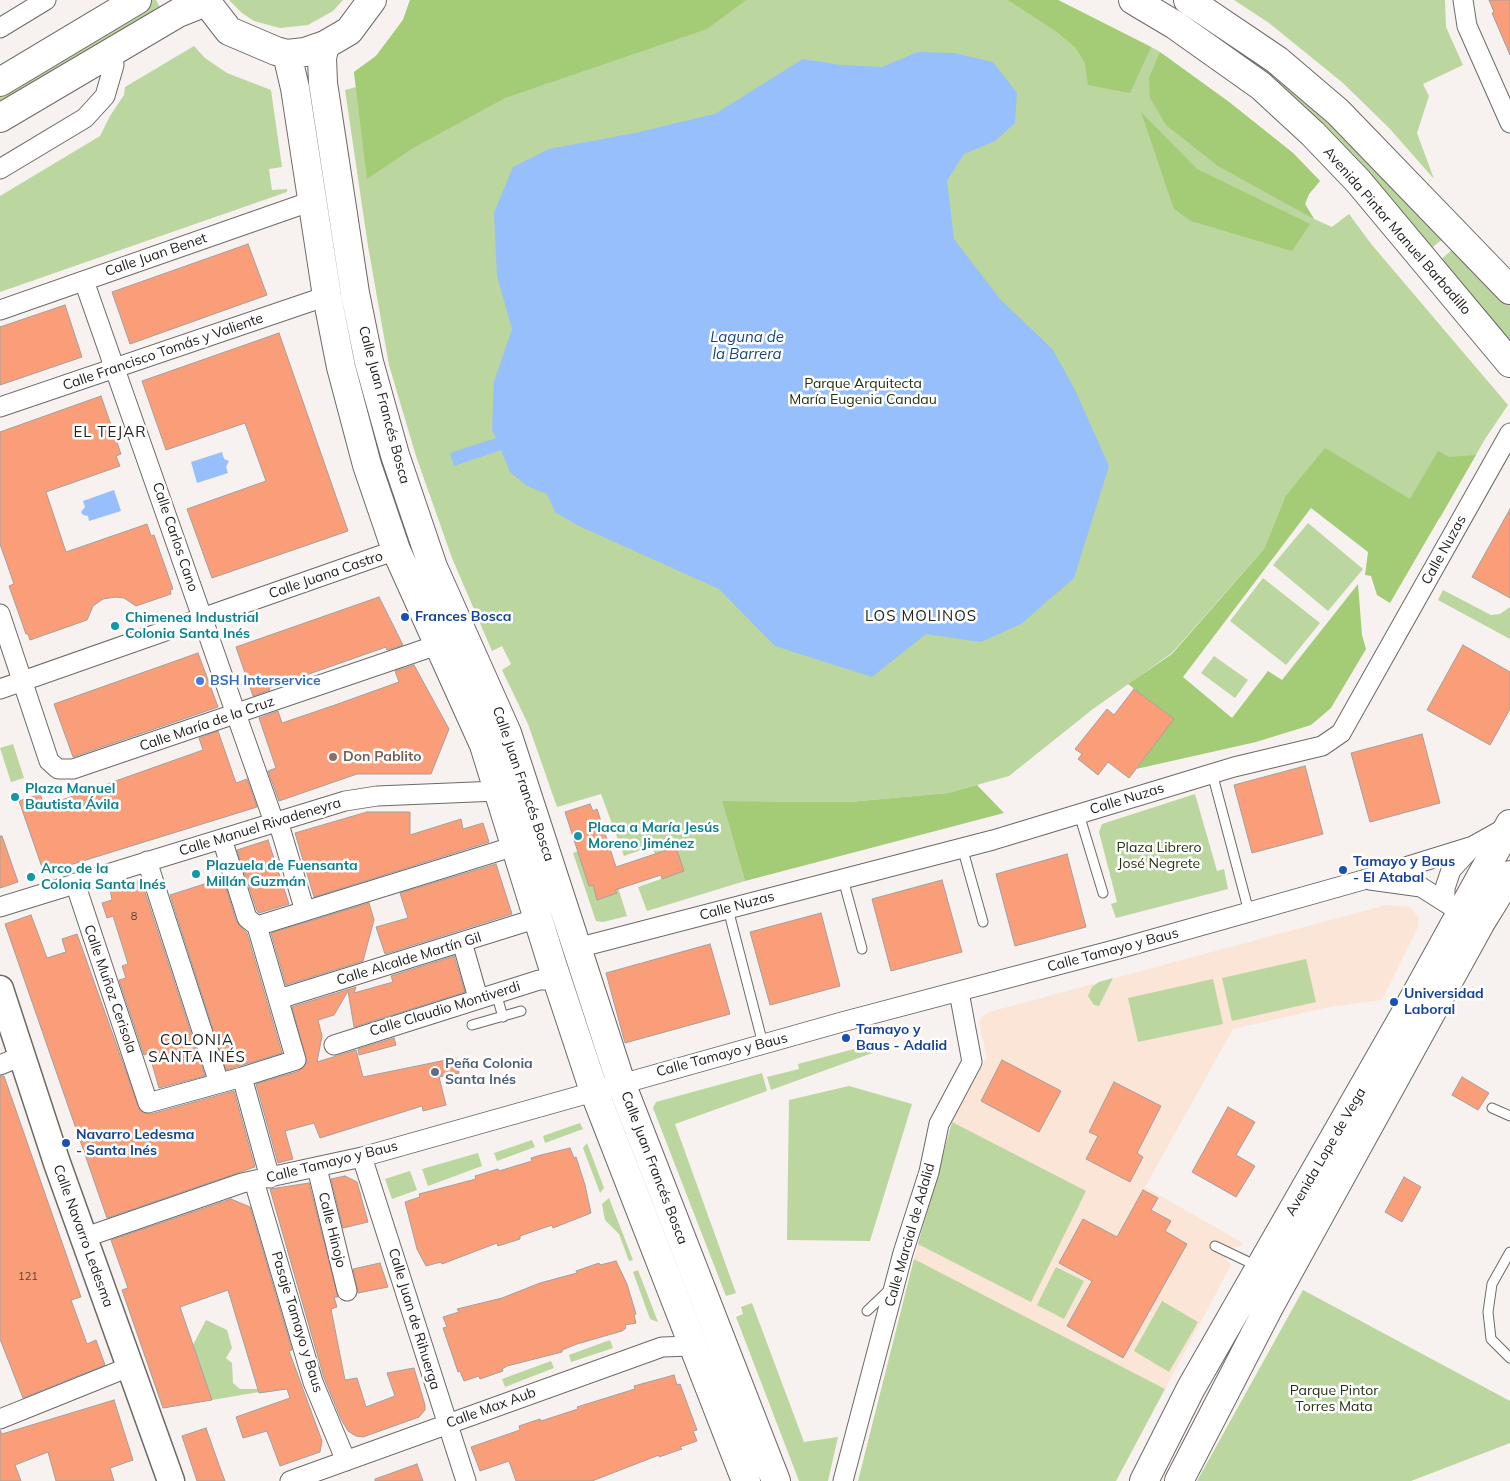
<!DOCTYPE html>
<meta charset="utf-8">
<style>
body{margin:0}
canvas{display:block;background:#f7f2ef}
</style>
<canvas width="1510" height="1481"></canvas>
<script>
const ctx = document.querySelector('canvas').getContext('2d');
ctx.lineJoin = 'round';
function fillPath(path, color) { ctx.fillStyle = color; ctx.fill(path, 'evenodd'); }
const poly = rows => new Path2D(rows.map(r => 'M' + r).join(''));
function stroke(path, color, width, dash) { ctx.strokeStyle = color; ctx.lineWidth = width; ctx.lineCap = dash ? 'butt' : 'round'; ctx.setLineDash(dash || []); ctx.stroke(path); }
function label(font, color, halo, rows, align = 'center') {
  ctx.font = font + ' Mulish,sans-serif'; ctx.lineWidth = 5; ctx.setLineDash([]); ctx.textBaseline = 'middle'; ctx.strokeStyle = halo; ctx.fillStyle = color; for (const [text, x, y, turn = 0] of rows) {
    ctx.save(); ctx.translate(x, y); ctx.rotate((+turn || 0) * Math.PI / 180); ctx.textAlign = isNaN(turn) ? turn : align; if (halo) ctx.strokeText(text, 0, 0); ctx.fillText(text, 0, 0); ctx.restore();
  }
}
const education = poly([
 [1386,905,1410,907,1419,918,1418,927,1382,1000,1329,1007,1233,1029,1145,1187,1243,1243,1241,1246,1230,1248,1225,1258,1231,1265,1165,1389,914,1259,952,1122,987,1057,979,1022,982,1017,989,1012]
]);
const green = poly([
 [152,0,156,0,160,7,0,104,0,92],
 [229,0,343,0,333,11,308,25,280,28,254,21,242,13],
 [410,0,1058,0,1157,50,1229,102,1293,153,1320,181,1309,194,1305,204,1314,219,1332,227,1349,214,1372,245,1508,405,1485,439,1440,518,1285,497,1264,549,1172,653,1093,709,1009,776,948,793,849,802,722,801,745,881,647,911,638,887,684,871,676,847,655,854,652,846,624,856,601,794,557,807,528,724,502,670,511,664,502,646,492,651,452,558,416,456,389,365,368,246,345,90,356,87,354,72,376,56,403,20],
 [1234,0,1445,0,1446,27,1463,65,1423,84,1429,96,1417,133,1434,179,1390,129,1343,83,1269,23],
 [1188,12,1265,65,1335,123,1445,237,1428,251,1184,20],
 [194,46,205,58,227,73,271,90,282,167,269,169,272,190,287,189,287,192,0,292,0,196,100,136,110,116,124,95,125,87],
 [1455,247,1510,304,1510,349,1437,263],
 [1308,523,1363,569,1328,611,1273,565],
 [1263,578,1320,623,1286,665,1230,621],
 [1443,590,1491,615,1500,614,1510,607,1510,639,1438,600],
 [1214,656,1248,680,1235,698,1201,673],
 [13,744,24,778,11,782,0,748],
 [1195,794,1217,871,1224,869,1228,889,1116,918,1111,904,1117,902,1099,832,1102,824],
 [578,851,589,886,593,885,597,899,616,893,612,879,615,878,627,916,603,922,596,921,573,853],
 [1306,959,1316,1002,1232,1021,1222,978],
 [1113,978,1099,1006,1094,1005,1088,996,1092,987,1099,982],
 [1213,979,1223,1024,1138,1042,1128,998],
 [888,1040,889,1047,771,1090,767,1077,799,1069,798,1064],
 [762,1073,767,1091,675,1124,736,1293,726,1296,653,1108,656,1102],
 [849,1086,912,1104,870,1241,787,1240,789,1100],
 [952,1122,1086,1191,1031,1302,918,1244],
 [580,1123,583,1129,545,1143,543,1136],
 [532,1140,535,1147,497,1161,494,1153],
 [587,1143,604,1188,600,1193,583,1148],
 [478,1153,482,1166,428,1186,422,1169],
 [410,1171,417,1190,392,1199,385,1179],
 [609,1198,633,1260,629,1261,619,1234,605,1220,602,1204],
 [914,1259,1165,1389,1116,1481,858,1481],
 [1056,1267,1084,1281,1064,1319,1037,1305],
 [638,1270,658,1322,650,1319,633,1272],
 [1303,1290,1510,1401,1510,1443,1411,1481,1197,1481],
 [1162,1301,1198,1322,1169,1372,1134,1351],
 [752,1303,804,1442,838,1437,828,1481,799,1481,736,1317,743,1314,741,1307],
 [206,1320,227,1330,232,1348,226,1358,232,1363,233,1383,240,1389,258,1389,259,1392,212,1400,193,1345],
 [610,1340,613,1348,571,1362,569,1355],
 [551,1361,554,1368,505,1387,502,1379]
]);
const forest = poly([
 [410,0,746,0,707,29,505,98,413,148,367,179,354,72,376,56,403,20],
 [1008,0,1058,0,1151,47,1130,93,1088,85,1085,63,1075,47,1057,32],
 [1160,52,1229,102,1293,153,1320,181,1309,194,1305,204,1314,219,1218,166,1166,125,1150,98,1149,78],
 [1141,112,1197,169,1310,224,1292,251,1191,221,1174,209],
 [1325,448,1410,499,1438,451,1449,457,1476,455,1390,603,1377,595,1371,576,1365,575,1368,552,1311,508,1183,677,1232,718,1268,671,1282,680,1358,584,1362,635,1366,649,1331,708,1311,725,1256,742,1136,769,1174,719,1128,684,1172,654,1264,549,1285,497],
 [977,785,1004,813,745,881,722,801,849,802,948,793]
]);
const water = poly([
 [918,52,954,53,993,62,1017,93,1015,123,995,141,964,154,947,181,954,239,1000,299,1053,350,1075,390,1109,466,1074,578,1021,624,981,642,926,634,872,677,775,646,719,589,579,526,555,512,547,494,527,486,510,472,501,450,454,466,450,453,496,438,492,430,494,382,512,329,497,276,494,213,513,167,549,149,635,133,715,114,803,59,841,65,882,67],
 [222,452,224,459,229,461,226,467,228,473,197,483,191,462],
 [114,490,121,511,89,521,88,516,83,515,81,512,85,507,83,501]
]);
const building = poly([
 [1489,0,1510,0,1510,55,1492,13,1494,12,1489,0],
 [248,244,267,295,130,344,112,292,248,244],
 [65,305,82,357,0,385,0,327,65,305],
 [279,333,348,531,212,578,187,509,266,481,245,423,166,450,142,381,279,333],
 [101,396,121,454,116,456,120,466,46,492,66,552,147,524,151,536,154,535,173,589,170,590,171,594,136,606,124,598,116,597,103,599,93,606,87,620,30,640,28,634,26,634,9,586,14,584,0,544,0,432,101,396],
 [1510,509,1510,598,1472,577,1510,509],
 [379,597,403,645,387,650,386,647,269,688,270,690,253,696,236,647,379,597],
 [1463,645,1510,672,1510,709,1490,745,1427,710,1463,645],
 [198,653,218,707,73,757,54,704,198,653],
 [414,665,449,729,431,774,357,774,279,801,268,771,276,768,259,718,278,711,282,723,335,705,399,682,395,671,414,665],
 [1134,689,1174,719,1129,778,1108,762,1098,775,1078,759,1082,754,1075,749,1107,709,1114,715,1134,689],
 [218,731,236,783,247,779,257,807,44,873,19,801,40,794,45,806,203,750,199,738,218,731],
 [1422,734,1440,803,1370,822,1351,753,1422,734],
 [1305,766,1323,834,1252,853,1234,785,1305,766],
 [590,804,593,811,597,809,616,867,676,847,684,871,662,879,661,875,615,890,617,893,597,900,593,885,589,886,565,812,590,804],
 [367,812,410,812,410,835,461,819,463,829,483,823,489,842,314,897,295,833,367,812],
 [0,836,2,836,18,882,0,888,0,836],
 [268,840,289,904,259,913,257,911,237,850,268,840],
 [1067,854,1086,927,1015,946,996,874,1067,854],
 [496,864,512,914,385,954,376,927,408,918,400,893,496,864],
 [223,878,236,921,247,933,282,1053,226,1070,170,895,223,878],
 [141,880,205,1076,159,1088,149,1053,144,1055,119,980,126,978,122,966,128,964,113,916,107,918,102,903,112,900,110,889,141,880],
 [942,880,962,952,891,971,872,899,942,880],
 [369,903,374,920,363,961,286,985,271,933,369,903],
 [821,913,840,986,770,1005,750,932,821,913],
 [31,915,47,958,66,952,62,939,77,934,140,1111,151,1114,234,1091,255,1167,107,1218,5,924,31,915],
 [710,944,730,1014,625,1043,606,973,710,944],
 [454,956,465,992,354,1027,348,991,334,1015,318,1020,322,1036,317,1062,356,1050,363,1077,456,1058,459,1073,439,1077,446,1105,423,1111,422,1106,320,1138,314,1123,285,1131,293,1159,278,1163,256,1084,299,1071,307,1063,292,1007,356,987,354,993,393,982,391,976,454,956],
 [394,1038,396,1045,359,1055,358,1049,394,1038],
 [1002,1060,1061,1091,1039,1132,981,1101,1002,1060],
 [0,1076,4,1076,81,1297,71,1300,87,1344,96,1340,105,1365,23,1398,0,1339,0,1076],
 [1462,1077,1489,1093,1478,1110,1452,1095,1462,1077],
 [1114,1082,1161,1106,1137,1153,1143,1157,1130,1182,1086,1159,1098,1136,1089,1132,1114,1082],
 [1228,1107,1255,1122,1236,1155,1255,1166,1236,1197,1192,1172,1228,1107],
 [570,1148,574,1158,576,1157,585,1185,591,1213,553,1228,552,1225,520,1236,520,1239,498,1246,497,1243,442,1264,441,1262,426,1266,417,1249,405,1202,420,1197,419,1194,476,1179,475,1176,498,1169,499,1171,532,1161,531,1158,541,1155,570,1148],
 [345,1176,357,1182,368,1222,343,1228,331,1179,345,1176],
 [1404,1177,1421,1187,1402,1222,1385,1212,1404,1177],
 [309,1183,338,1297,334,1297,337,1307,331,1309,345,1380,357,1378,366,1407,395,1396,387,1373,414,1368,425,1405,425,1410,419,1417,363,1437,356,1436,348,1431,341,1419,324,1378,270,1189,309,1183],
 [1143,1190,1158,1198,1151,1210,1171,1221,1165,1231,1187,1244,1123,1358,1067,1326,1092,1281,1059,1263,1083,1219,1117,1237,1143,1190],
 [231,1199,250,1207,292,1350,289,1351,322,1441,320,1452,280,1466,267,1431,243,1438,236,1417,290,1398,287,1389,259,1393,228,1290,180,1307,212,1400,163,1408,122,1290,128,1288,111,1240,231,1199],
 [616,1261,627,1284,636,1314,634,1315,636,1323,625,1325,626,1328,622,1331,577,1344,562,1350,562,1352,507,1366,502,1369,503,1371,480,1379,479,1376,464,1381,460,1371,458,1372,443,1328,447,1327,443,1317,459,1312,457,1309,502,1298,540,1283,577,1273,576,1271,599,1263,600,1265,616,1261],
 [380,1263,388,1287,358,1293,353,1269,380,1263],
 [674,1375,677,1385,680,1384,697,1430,693,1431,697,1441,680,1447,682,1449,659,1457,659,1455,592,1481,516,1481,509,1461,480,1471,471,1447,520,1430,519,1426,540,1419,541,1421,578,1409,577,1407,635,1389,634,1386,674,1375],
 [114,1400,133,1460,110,1468,114,1481,56,1481,48,1452,15,1465,21,1481,0,1481,0,1430,2,1434,114,1400],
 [206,1428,219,1465,225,1481,197,1481,182,1436,206,1428],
 [417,1464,423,1481,375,1481,375,1479,417,1464]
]);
const lane = poly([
 [1212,773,1249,912],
 [1079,814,1103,893],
 [962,847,983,922],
 [843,879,862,949],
 [728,909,763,1044],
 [496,993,503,1017],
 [472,1025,521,1011],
 [1492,1108,1510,1116],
 [1215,1246,1257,1266],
 [1510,1252,1492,1284,1488,1312,1491,1339,1510,1358],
 [867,1311,889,1290]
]);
const street = poly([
 [1463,0,1467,26,1510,123],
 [0,28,46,0],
 [0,169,85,118,105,96,114,65,112,51],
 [84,281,274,822],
 [0,310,312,201],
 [0,407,327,296],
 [0,614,49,761,58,769,73,769,440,644],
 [0,689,396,550],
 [278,821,305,911],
 [147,861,219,1083],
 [1370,880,1421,887,1462,913],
 [75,883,148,1103,242,1077,296,1060,257,926,247,918,222,839],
 [1445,901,1445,888,1451,870,1472,847],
 [0,907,345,801,377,796,498,791],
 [257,926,515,846],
 [462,942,478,998],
 [577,948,993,840,1234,767,1322,746,1341,733,1510,433],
 [279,999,538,918],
 [334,1045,539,980,557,980],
 [0,1065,22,1056],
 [242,1077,270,1178],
 [362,1157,466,1481],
 [317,1168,347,1291],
 [254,1181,313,1382,346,1461],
 [83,1238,242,1183,362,1157,842,1022,1118,949,1363,880,1473,846,1507,827],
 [0,1419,129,1367],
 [290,1481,662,1347,694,1346],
 [843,1481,903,1253,929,1172,939,1124,972,1062,959,992]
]);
const secondary = poly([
 [0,989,57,1163,171,1481]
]);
const primary = poly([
 [205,0,229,31,276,51,287,54,305,52,325,45,349,31,372,0],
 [1133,0,1175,25,1261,86,1313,134,1358,181,1510,363],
 [1188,0,1277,60,1338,112,1510,290],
 [325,45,322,58,323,83,355,293,369,362,395,455,433,567,507,733,621,1083,776,1481],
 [287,54,295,88,327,296,341,367,367,465,396,550,484,745,552,964,594,1091,746,1481],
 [0,82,137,0],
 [0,118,178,13,206,2],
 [1144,1481,1191,1388,1408,1009,1510,824],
 [1179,1481,1269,1307,1481,922,1510,875]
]);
const markers = [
 [405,617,5,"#1a4fb4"],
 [115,626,5,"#0f9aa8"],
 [200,681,5,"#3f7fe0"],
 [333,757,5,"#8d6e63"],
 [15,797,5,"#0f9aa8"],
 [578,836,5,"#0f9aa8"],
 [1343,870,5,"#1a4fb4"],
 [196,874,5,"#0f9aa8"],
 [31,877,5,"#0f9aa8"],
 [1394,1002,5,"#1a4fb4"],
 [846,1038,5,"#1a4fb4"],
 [435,1072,5,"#5c6f8a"],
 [66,1143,5,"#1a4fb4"]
];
const numberNames = [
 ["8",134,917],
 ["121",28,1277]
];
const streetNames = [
 ["Avenida Pintor Manuel Barbadillo",1397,231,49],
 ["Calle Juan Benet",156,255,-19],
 ["Calle Francisco Tomás y Valiente",163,352,-19],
 ["Calle Juan Francés Bosca",384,405,75],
 ["Calle Carlos Cano",175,537,71],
 ["Calle Nuzas",1444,550,-61],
 ["Calle Juana Castro",326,575,-19],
 ["Calle María de la Cruz",207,724,-19],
 ["Calle Juan Francés Bosca",523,784,71],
 ["Calle Nuzas",1127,799,-17],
 ["Calle Manuel Rivadeneyra",260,827,-17],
 ["Calle Nuzas",737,906,-15],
 ["Calle Tamayo y Baus",1113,950,-15],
 ["Calle Alcalde Martín Gil",409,959,-17],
 ["Calle Muñoz Cerisola",110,989,71],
 ["Calle Claudio Montiverdi",445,1009,-17],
 ["Calle Tamayo y Baus",722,1055,-15],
 ["Avenida Lope de Vega",1326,1152,-60],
 ["Calle Tamayo y Baus",332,1162,-14],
 ["Calle Juan Francés Bosca",654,1168,69],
 ["Calle Hinojo",332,1230,76],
 ["Calle Marcial de Adalid",910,1235,-74],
 ["Calle Navarro Ledesma",83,1236,70],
 ["Calle Juan de Rihuerga",414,1319,73],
 ["Pasaje Tamayo y Baus",297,1322,73],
 ["Calle Max Aub",491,1408,-20]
];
const parkNames = [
 ["Parque Arquitecta",863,384],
 ["María Eugenia Candau",863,400],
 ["Plaza Librero",1159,848],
 ["José Negrete",1159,864],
 ["Parque Pintor",1334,1391],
 ["Torres Mata",1334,1407]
];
const transitNames = [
 ["Frances Bosca",415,617],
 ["Tamayo y Baus",1353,862],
 ["- El Atabal",1353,878],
 ["Universidad",1404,994],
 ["Laboral",1404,1010],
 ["Tamayo y",856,1030],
 ["Baus - Adalid",856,1046],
 ["Navarro Ledesma",76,1135],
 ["- Santa Inés",76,1151]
];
const cultureNames = [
 ["Chimenea Industrial",125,618],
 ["Colonia Santa Inés",125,634],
 ["Plaza Manuel",25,789],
 ["Bautista Ávila",25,805],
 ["Placa a María Jesús",588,828],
 ["Moreno Jiménez",588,844],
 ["Plazuela de Fuensanta",206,866],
 ["Millán Guzmán",206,882],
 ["Arco de la",41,869],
 ["Colonia Santa Inés",41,885]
];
const shopNames = [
 ["BSH Interservice",210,681]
];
const educationNames = [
 ["Don Pablito",343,757]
];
const serviceNames = [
 ["Peña Colonia",445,1064],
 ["Santa Inés",445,1080]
];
const waterNames = [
 ["Laguna de",747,337],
 ["la Barrera",747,354]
];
const neighbourhoodNames = [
 ["EL TEJAR",110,432],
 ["LOS MOLINOS",921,616],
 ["COLONIA",197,1040],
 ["SANTA INÉS",197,1057]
];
fillPath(education, '#fae5d7');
fillPath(green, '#bbd69e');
fillPath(forest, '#a4cb75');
fillPath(water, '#96bffb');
fillPath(building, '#f99e78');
stroke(building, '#a59f9d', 1);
stroke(lane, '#6e6966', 11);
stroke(street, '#6e6966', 21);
stroke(secondary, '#6e6966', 29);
stroke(primary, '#6e6966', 30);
stroke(lane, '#fff', 9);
stroke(street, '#fff', 19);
stroke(secondary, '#fff', 26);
stroke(primary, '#fff', 28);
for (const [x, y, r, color] of markers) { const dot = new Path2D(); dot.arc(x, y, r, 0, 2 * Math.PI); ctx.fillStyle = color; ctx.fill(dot); stroke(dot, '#fff', 2); }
label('11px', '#5a4238', null, numberNames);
label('14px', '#252322', '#fff', streetNames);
label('14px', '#22310e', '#fff', parkNames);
label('bold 14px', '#164399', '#fff', transitNames, 'left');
label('bold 14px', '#0d838f', '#fff', cultureNames, 'left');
label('bold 14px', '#366cbe', '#fff', shopNames, 'left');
label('bold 14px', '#785e54', '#fff', educationNames, 'left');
label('bold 14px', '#4e5e75', '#fff', serviceNames, 'left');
label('italic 15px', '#134485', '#fff', waterNames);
ctx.letterSpacing = '1px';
label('15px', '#252322', '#fff', neighbourhoodNames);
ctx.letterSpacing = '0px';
</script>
